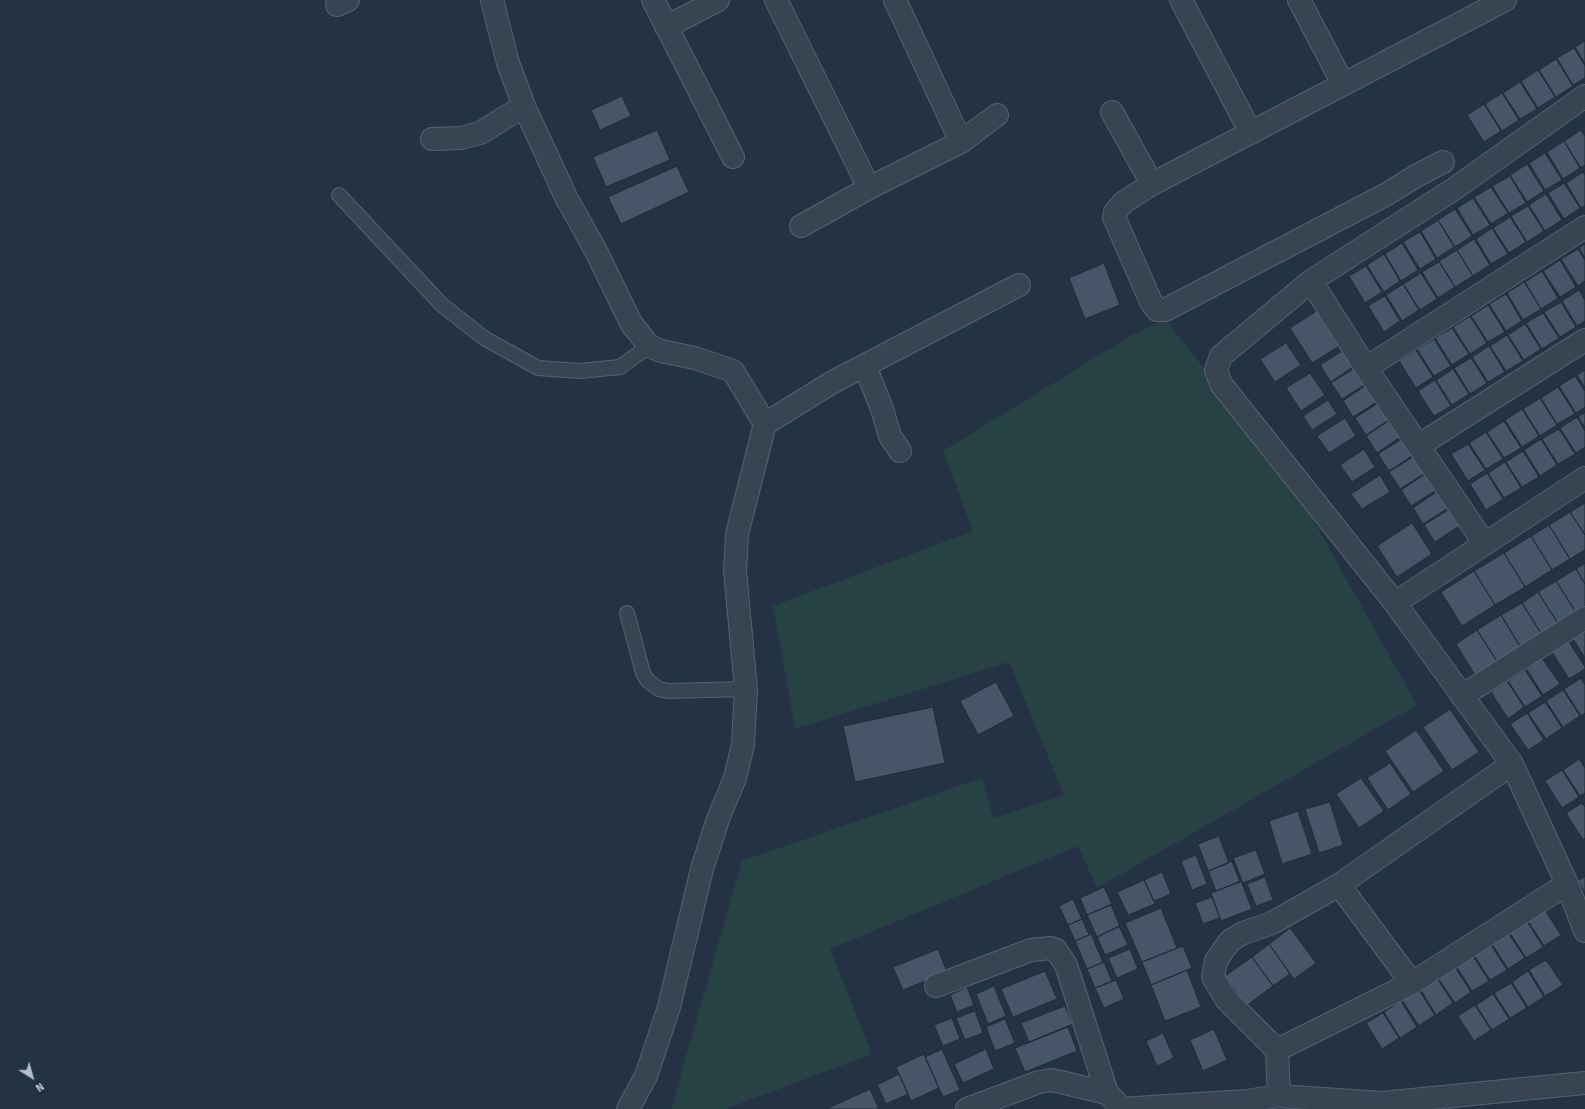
<!DOCTYPE html>
<style>
body{margin:0}
#map{position:relative;width:1585px;height:1109px;overflow:hidden;background:#243344;font-family:"Fira Sans",sans-serif}
canvas{display:block}
.north{position:absolute;left:12px;top:1057px;width:40px;height:40px;-webkit-text-stroke:3px #1d2938;paint-order:stroke;rotate:143deg;font-size:11px;font-weight:700;line-height:16px;text-align:center;color:#b6bfcd}
.north::after{content:'';display:block;margin:auto;width:14px;height:18px;background:#b6bfcd;clip-path:polygon(50% 0,100% 100%,50% 72%,0 100%)}
</style>
<div id="map">
<canvas width="1585" height="1109"></canvas>
<div class="north">N</div>
</div>
<script>
const ctx = document.querySelector('canvas').getContext('2d');
ctx.lineJoin = 'round';
function fillPath(path, color) { ctx.fillStyle = color; ctx.fill(path, 'evenodd'); }
const poly = rows => new Path2D(rows.map(r => 'M' + r).join(''));
function stroke(path, color, width, dash) { ctx.strokeStyle = color; ctx.lineWidth = width; ctx.lineCap = dash ? 'butt' : 'round'; ctx.setLineDash(dash || []); ctx.stroke(path); }
const green = poly([
 [1165,319,1287,473,1417,705,1097,888,1078,846,830,949,872,1054,726,1109,671,1109,742,861,982,778,993,818,1064,795,1009,662,795,729,773,606,973,531,943,451,1132,335]
]);
const building = poly([
 [1585,41,1585,64,1575,47,1585,41],
 [1574,48,1585,66,1585,78,1573,85,1557,58,1574,48],
 [1556,59,1573,86,1556,97,1539,70,1556,59],
 [1538,70,1555,97,1538,108,1521,81,1538,70],
 [1520,82,1537,109,1520,119,1503,93,1520,82],
 [1502,93,1519,120,1502,131,1485,104,1502,93],
 [622,96,631,116,600,130,591,110,622,96],
 [1484,104,1501,131,1484,142,1467,115,1484,104],
 [657,130,670,160,606,187,593,157,657,130],
 [1581,130,1585,136,1585,165,1581,168,1564,141,1581,130],
 [1564,141,1580,168,1563,179,1547,152,1564,141],
 [1545,153,1562,180,1545,190,1529,163,1545,153],
 [1527,164,1544,191,1527,202,1510,175,1527,164],
 [677,166,689,192,621,224,608,197,677,166],
 [1583,172,1585,175,1585,206,1581,208,1566,183,1583,172],
 [1510,176,1526,203,1509,213,1492,186,1510,176],
 [1564,183,1580,208,1564,219,1548,193,1564,183],
 [1491,187,1508,213,1491,224,1474,197,1491,187],
 [1546,194,1562,220,1545,231,1529,205,1546,194],
 [1473,198,1490,225,1473,235,1457,208,1473,198],
 [1528,206,1544,231,1527,242,1511,216,1528,206],
 [1455,209,1472,236,1455,247,1438,220,1455,209],
 [1510,217,1526,242,1509,253,1493,228,1510,217],
 [1438,220,1454,247,1437,258,1421,231,1438,220],
 [1492,228,1508,254,1491,264,1476,239,1492,228],
 [1420,232,1436,259,1420,269,1403,242,1420,232],
 [1474,239,1490,265,1473,276,1457,250,1474,239],
 [1402,243,1418,270,1401,281,1385,254,1402,243],
 [1585,244,1585,258,1579,248,1585,244],
 [1578,249,1585,260,1585,281,1578,286,1561,259,1578,249],
 [1457,250,1473,276,1455,287,1439,261,1457,250],
 [1384,254,1400,281,1384,292,1367,265,1384,254],
 [1560,260,1576,287,1560,297,1543,271,1560,260],
 [1439,262,1455,287,1438,298,1422,272,1439,262],
 [1104,263,1120,305,1085,319,1069,278,1104,263],
 [1366,266,1382,292,1365,303,1349,276,1366,266],
 [1542,271,1558,298,1541,309,1525,282,1542,271],
 [1421,273,1437,299,1420,310,1403,284,1421,273],
 [1524,282,1541,309,1523,320,1507,293,1524,282],
 [1403,284,1419,310,1402,321,1386,295,1403,284],
 [1579,290,1585,300,1585,321,1577,326,1562,301,1579,290],
 [1506,294,1522,321,1506,331,1489,304,1506,294],
 [1385,296,1400,321,1384,332,1368,306,1385,296],
 [1561,302,1576,327,1560,337,1544,312,1561,302],
 [1488,305,1505,332,1488,342,1471,316,1488,305],
 [1318,310,1341,345,1312,363,1290,328,1318,310],
 [1543,313,1559,338,1542,349,1526,323,1543,313],
 [1470,316,1487,343,1470,354,1453,327,1470,316],
 [1525,324,1541,349,1524,360,1508,335,1525,324],
 [1452,328,1469,354,1452,365,1435,338,1452,328],
 [1507,335,1523,361,1506,371,1490,346,1507,335],
 [1434,339,1451,366,1434,376,1417,349,1434,339],
 [1286,343,1301,365,1275,382,1260,359,1286,343],
 [1489,346,1505,372,1488,382,1472,357,1489,346],
 [1347,348,1357,364,1331,382,1320,365,1347,348],
 [1416,350,1433,377,1416,388,1399,361,1416,350],
 [1471,358,1487,383,1470,394,1454,368,1471,358],
 [1358,366,1369,382,1342,399,1331,383,1358,366],
 [1453,369,1469,394,1452,405,1436,380,1453,369],
 [1585,370,1585,388,1577,375,1585,370],
 [1310,373,1325,395,1301,411,1286,388,1310,373],
 [1575,376,1585,391,1585,407,1576,413,1559,386,1575,376],
 [1435,380,1451,406,1434,416,1418,391,1435,380],
 [1369,383,1380,400,1353,417,1343,401,1369,383],
 [1558,387,1575,414,1557,424,1541,398,1558,387],
 [1540,398,1557,425,1540,436,1523,409,1540,398],
 [1328,400,1337,414,1312,430,1303,416,1328,400],
 [1381,401,1392,418,1366,435,1355,418,1381,401],
 [1522,409,1539,436,1522,447,1505,420,1522,409],
 [1585,412,1585,428,1578,417,1585,412],
 [1577,417,1585,431,1585,447,1576,453,1560,428,1577,417],
 [1345,418,1356,436,1329,453,1317,436,1345,418],
 [1393,418,1403,435,1377,453,1366,436,1393,418],
 [1504,421,1521,448,1504,458,1487,432,1504,421],
 [1559,429,1575,454,1558,464,1542,439,1559,429],
 [1486,432,1503,459,1486,469,1469,443,1486,432],
 [1405,437,1415,454,1389,471,1378,454,1405,437],
 [1541,439,1557,465,1540,476,1524,450,1541,439],
 [1468,444,1485,470,1468,481,1451,454,1468,444],
 [1364,449,1375,467,1352,482,1340,465,1364,449],
 [1523,451,1539,477,1522,487,1506,462,1523,451],
 [1416,455,1427,472,1400,489,1389,472,1416,455],
 [1505,462,1521,488,1504,498,1488,473,1505,462],
 [1427,473,1438,489,1411,506,1401,490,1427,473],
 [1487,473,1503,499,1486,510,1470,484,1487,473],
 [1380,475,1390,492,1362,509,1351,494,1380,475],
 [1439,490,1450,507,1423,524,1413,508,1439,490],
 [1585,503,1585,535,1570,512,1585,503],
 [1451,508,1461,525,1435,542,1424,525,1451,508],
 [1570,512,1585,535,1585,550,1570,559,1549,525,1570,512],
 [1412,523,1432,554,1397,577,1377,546,1412,523],
 [1549,525,1570,559,1552,570,1531,536,1549,525],
 [1531,536,1552,570,1525,587,1504,553,1531,536],
 [1504,553,1525,587,1495,605,1474,571,1504,553],
 [1585,563,1585,584,1576,569,1585,563],
 [1576,569,1585,584,1585,609,1577,614,1556,581,1576,569],
 [1474,571,1495,605,1462,626,1441,592,1474,571],
 [1556,581,1577,614,1559,625,1538,592,1556,581],
 [1538,592,1559,625,1542,635,1522,603,1538,592],
 [1522,603,1542,635,1521,648,1501,615,1522,603],
 [1501,615,1521,648,1498,663,1477,630,1501,615],
 [1477,630,1498,663,1476,677,1456,644,1477,630],
 [1585,632,1585,658,1573,639,1585,632],
 [1569,642,1585,667,1585,669,1569,679,1552,652,1569,642],
 [1542,658,1560,684,1543,695,1526,668,1542,658],
 [1525,670,1542,696,1525,707,1508,681,1525,670],
 [1581,678,1585,685,1585,713,1581,716,1564,689,1581,678],
 [1507,681,1524,707,1508,719,1491,692,1507,681],
 [996,682,1014,716,978,735,960,701,996,682],
 [1563,690,1580,716,1563,727,1546,701,1563,690],
 [1545,702,1562,728,1546,739,1528,713,1545,702],
 [933,707,945,763,855,782,843,726,933,707],
 [1450,709,1479,752,1452,770,1423,727,1450,709],
 [1527,713,1544,740,1528,750,1510,724,1527,713],
 [1416,730,1444,771,1413,792,1385,751,1416,730],
 [1579,759,1585,768,1585,793,1580,796,1563,770,1579,759],
 [1390,763,1411,794,1388,810,1367,778,1390,763],
 [1562,770,1579,797,1562,808,1545,781,1562,770],
 [1361,778,1384,811,1359,828,1336,794,1361,778],
 [1330,802,1343,845,1319,853,1305,809,1330,802],
 [1582,803,1585,807,1585,838,1583,840,1566,813,1582,803],
 [1298,811,1312,854,1282,864,1269,821,1298,811],
 [1219,836,1229,863,1208,871,1198,844,1219,836],
 [1256,850,1265,874,1243,883,1233,858,1256,850],
 [1196,855,1207,884,1192,890,1181,861,1196,855],
 [1232,861,1240,882,1216,891,1208,871,1232,861],
 [1162,872,1171,894,1154,901,1144,880,1162,872],
 [1585,876,1585,893,1578,881,1585,876],
 [1265,877,1273,900,1256,906,1247,884,1265,877],
 [1144,880,1155,904,1128,915,1117,892,1144,880],
 [1241,881,1252,909,1221,921,1211,893,1241,881],
 [1104,887,1112,904,1087,915,1080,898,1104,887],
 [1212,897,1220,918,1203,924,1195,903,1212,897],
 [1073,899,1082,919,1068,925,1059,906,1073,899],
 [1111,905,1120,926,1097,937,1087,915,1111,905],
 [1161,908,1177,948,1142,962,1125,923,1161,908],
 [1545,910,1561,935,1544,946,1528,921,1545,910],
 [1082,919,1089,935,1075,941,1068,925,1082,919],
 [1527,921,1543,947,1526,958,1510,933,1527,921],
 [1119,926,1128,945,1105,955,1097,937,1119,926],
 [1290,928,1316,963,1294,979,1269,944,1290,928],
 [1508,933,1525,958,1508,969,1492,944,1508,933],
 [1091,934,1103,962,1087,969,1075,941,1091,934],
 [1269,944,1290,974,1273,986,1252,957,1269,944],
 [1491,945,1507,970,1490,980,1474,955,1491,945],
 [1183,946,1192,968,1151,985,1142,962,1183,946],
 [938,949,947,972,903,990,893,967,938,949],
 [1130,949,1138,969,1117,978,1108,958,1130,949],
 [1473,956,1489,981,1472,991,1456,966,1473,956],
 [1252,957,1273,986,1246,1006,1225,976,1252,957],
 [1546,960,1563,985,1545,996,1529,970,1546,960],
 [1104,962,1112,981,1095,988,1087,969,1104,962],
 [1455,967,1471,992,1455,1003,1438,978,1455,967],
 [1187,970,1201,1007,1165,1021,1151,985,1187,970],
 [1045,971,1057,999,1013,1017,1001,989,1045,971],
 [1528,971,1544,997,1528,1007,1512,982,1528,971],
 [1437,978,1453,1003,1436,1015,1420,989,1437,978],
 [1116,980,1124,999,1104,1008,1095,988,1116,980],
 [1511,983,1527,1008,1510,1018,1494,993,1511,983],
 [994,986,1006,1016,988,1024,976,994,994,986],
 [967,987,974,1005,957,1012,950,995,967,987],
 [1419,990,1435,1015,1419,1026,1402,1000,1419,990],
 [1493,994,1509,1019,1492,1030,1476,1005,1493,994],
 [1401,1001,1417,1027,1400,1038,1384,1012,1401,1001],
 [1475,1005,1491,1030,1474,1041,1458,1016,1475,1005],
 [1065,1006,1073,1024,1029,1042,1021,1023,1065,1006],
 [975,1011,983,1033,965,1040,956,1018,975,1011],
 [1383,1013,1399,1038,1382,1049,1366,1023,1383,1013],
 [952,1018,960,1039,943,1046,934,1025,952,1018],
 [1005,1019,1015,1043,995,1051,986,1027,1005,1019],
 [1068,1027,1077,1051,1025,1072,1015,1048,1068,1027],
 [1214,1029,1227,1060,1203,1071,1190,1040,1214,1029],
 [1163,1033,1174,1058,1157,1066,1146,1041,1163,1033],
 [942,1049,960,1090,943,1097,925,1057,942,1049],
 [986,1049,994,1069,963,1083,954,1064,986,1049],
 [924,1054,939,1088,911,1101,896,1067,924,1054],
 [899,1074,908,1094,886,1104,877,1085,899,1074],
 [870,1089,879,1109,826,1109,870,1089]
]);
const lane = poly([
 [339,195,442,305,484,338,538,368,580,371,620,367,649,346],
 [627,613,643,673,648,681,659,689,668,691,746,689]
]);
const street = poly([
 [492,0,508,63,524,106,566,197,596,251,631,323,649,346,661,351,695,358,733,371,765,424,737,534,735,571,746,689,743,745,735,778,718,819,702,869,669,1007,646,1076,628,1109],
 [653,0,733,157],
 [776,0,869,188],
 [895,0,961,142],
 [1181,0,1251,133],
 [1299,0,1343,84],
 [337,5,348,0],
 [666,27,718,0],
 [1112,112,1152,184],
 [432,139,461,138,480,133,524,106],
 [1443,162,1416,176,1387,194,1165,310,1157,310,1151,302,1114,217,1115,212,1124,202,1152,184,1505,0],
 [801,226,869,188,961,142,997,115],
 [1311,281,1221,356,1216,370,1221,384,1395,603,1512,764,1567,884,1585,931],
 [865,366,882,409,890,436,900,451],
 [1366,368,1585,227],
 [765,424,831,383,1019,285],
 [1418,446,1585,340],
 [1484,543,1366,368,1311,281,1454,189,1585,96],
 [1395,603,1585,478],
 [1462,696,1585,618],
 [1339,885,1412,983],
 [936,986,1031,950,1051,948,1056,950,1066,965,1107,1093],
 [1277,1050,1412,983,1567,884],
 [1279,1096,1277,1050,1226,999,1213,977,1216,961,1224,949,1230,941,1243,933,1272,923,1339,885,1512,764],
 [967,1109,1039,1082,1052,1080,1107,1093,1115,1101],
 [1121,1109,1246,1101,1279,1096,1382,1103,1585,1083]
]);
fillPath(green, '#264245');
fillPath(building, '#465568');
stroke(building, '#1f2b3a', 1);
stroke(lane, '#576270', 16);
stroke(street, '#576270', 24);
stroke(lane, '#394453', 14);
stroke(street, '#394453', 22);
</script>
